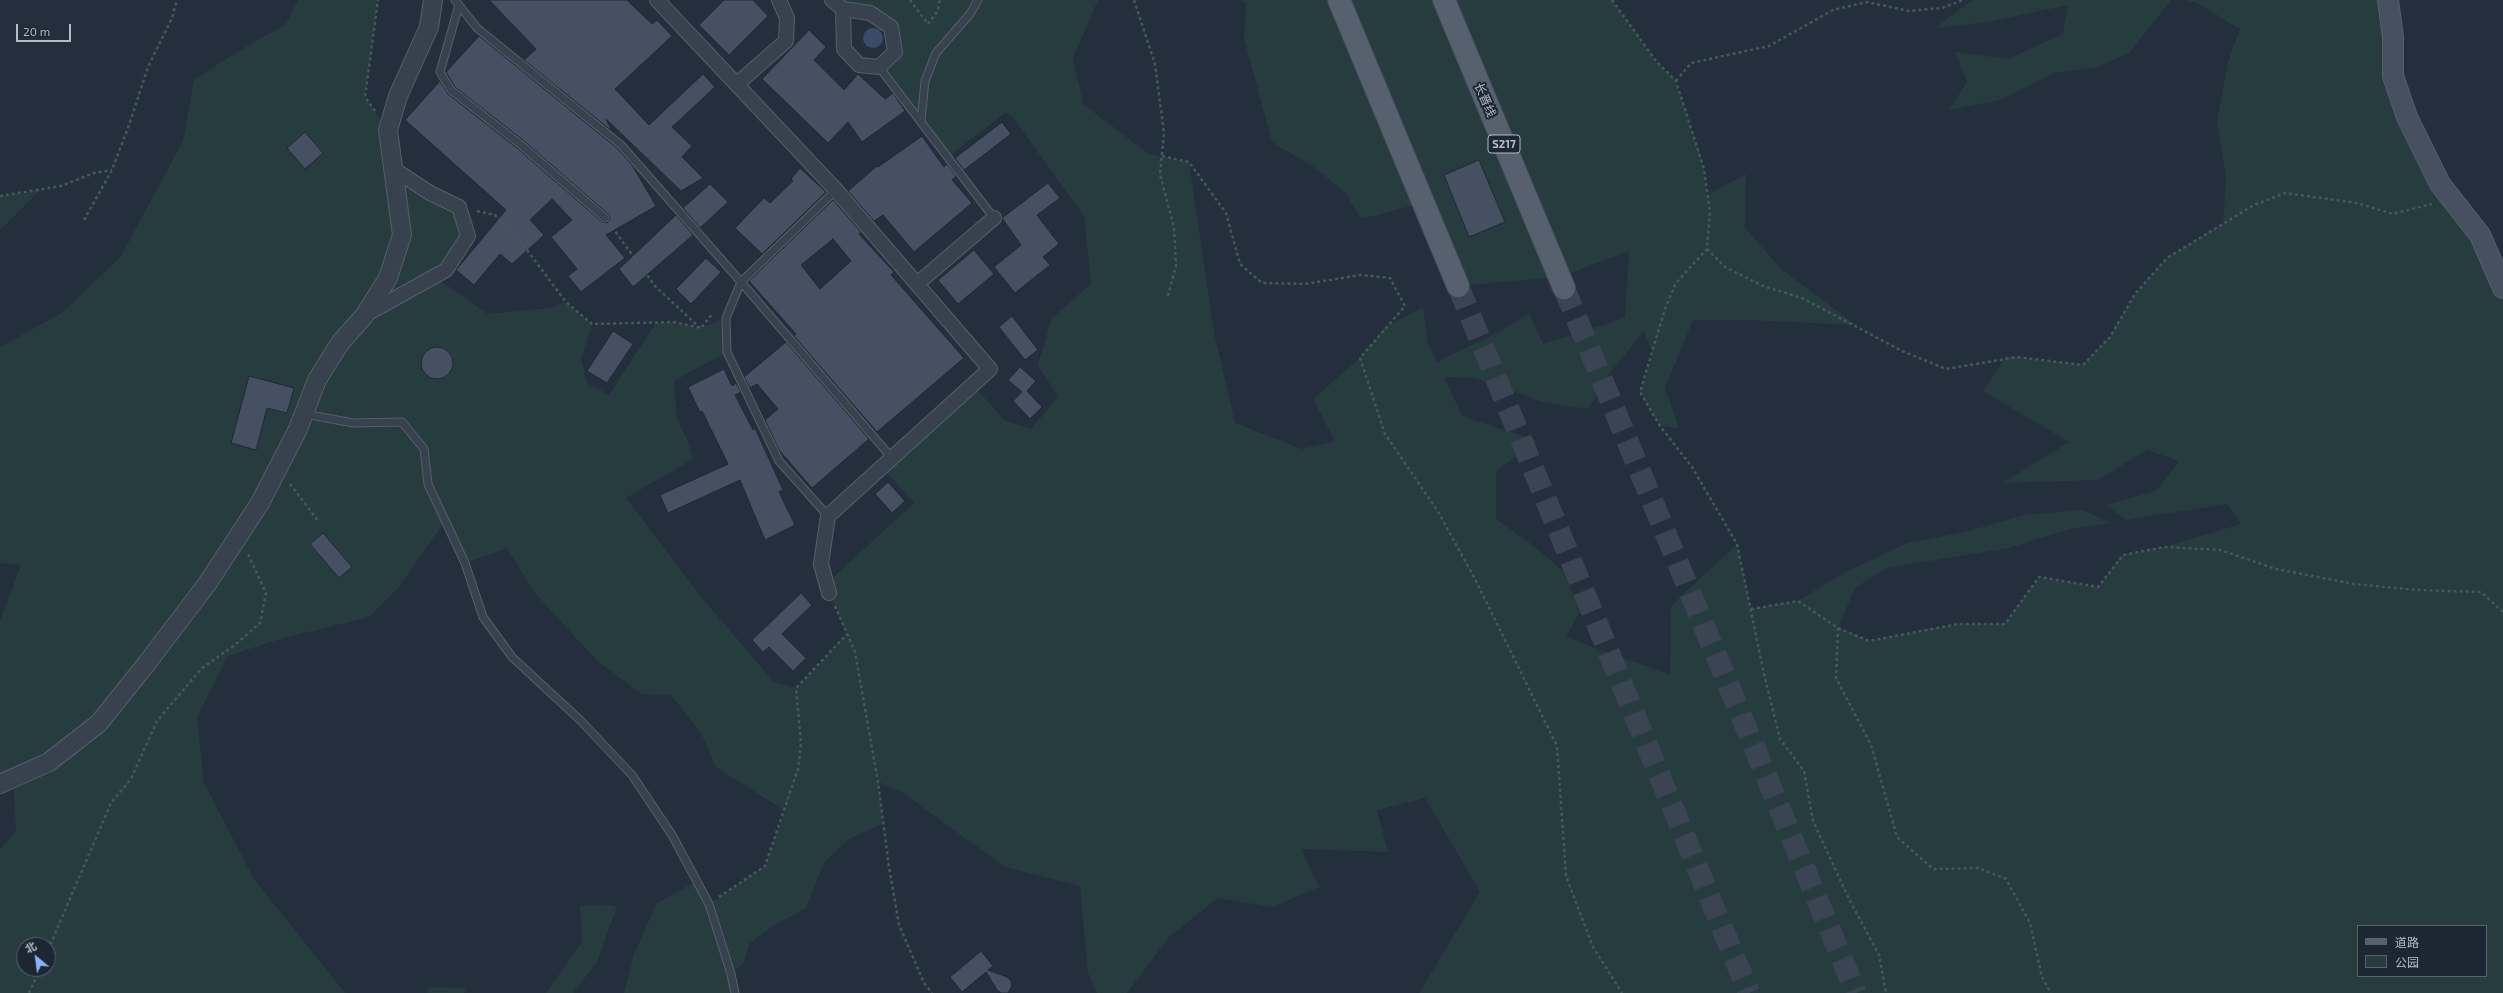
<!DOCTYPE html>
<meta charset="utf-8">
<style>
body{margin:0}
#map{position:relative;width:2503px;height:993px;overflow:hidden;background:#242f3e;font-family:"Exo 2","Noto Sans SC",sans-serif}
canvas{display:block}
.legend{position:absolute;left:2357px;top:925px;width:130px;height:52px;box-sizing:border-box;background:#1d2633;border:1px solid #59626f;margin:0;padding:5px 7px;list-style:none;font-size:12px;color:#b4bcc9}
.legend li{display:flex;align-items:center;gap:8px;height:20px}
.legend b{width:20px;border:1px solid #59626f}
.north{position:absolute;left:16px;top:937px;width:40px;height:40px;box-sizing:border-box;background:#1d2633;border:1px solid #59626f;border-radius:50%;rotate:331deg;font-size:11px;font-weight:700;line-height:16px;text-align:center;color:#b4bcc9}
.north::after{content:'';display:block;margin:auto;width:14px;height:18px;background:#8ab4f8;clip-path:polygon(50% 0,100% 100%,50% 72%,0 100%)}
.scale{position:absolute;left:16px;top:24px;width:55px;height:18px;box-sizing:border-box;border:2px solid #b4bcc9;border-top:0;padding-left:5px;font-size:12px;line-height:14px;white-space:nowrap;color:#b4bcc9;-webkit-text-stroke:3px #1d2633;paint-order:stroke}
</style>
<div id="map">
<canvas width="2503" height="993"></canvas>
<ul class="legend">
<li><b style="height:5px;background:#56606e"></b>道路</li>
<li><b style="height:11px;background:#263c3f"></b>公园</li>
</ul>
<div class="north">北</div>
<div class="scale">20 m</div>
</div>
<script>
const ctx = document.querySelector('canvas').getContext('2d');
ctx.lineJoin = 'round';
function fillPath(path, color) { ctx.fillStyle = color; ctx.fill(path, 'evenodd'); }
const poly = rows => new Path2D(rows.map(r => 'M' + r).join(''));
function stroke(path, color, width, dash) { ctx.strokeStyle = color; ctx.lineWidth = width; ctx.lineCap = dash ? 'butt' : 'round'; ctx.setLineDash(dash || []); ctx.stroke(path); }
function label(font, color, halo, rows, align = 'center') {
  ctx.font = font + ' "Exo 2","Noto Sans SC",sans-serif'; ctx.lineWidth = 4; ctx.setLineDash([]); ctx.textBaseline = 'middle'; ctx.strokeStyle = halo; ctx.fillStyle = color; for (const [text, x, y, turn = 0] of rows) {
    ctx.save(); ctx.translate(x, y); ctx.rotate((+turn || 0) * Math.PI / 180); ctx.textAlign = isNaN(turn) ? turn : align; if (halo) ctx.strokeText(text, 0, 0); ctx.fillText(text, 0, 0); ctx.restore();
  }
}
const green = poly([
 [298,0,378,0,365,97,388,130,392,168,459,207,468,236,435,277,488,314,550,308,566,302,592,324,581,359,587,383,609,395,656,323,674,322,701,328,726,318,727,352,674,381,677,420,687,439,693,459,626,498,698,593,774,682,796,688,847,634,826,584,914,503,881,466,972,384,1005,421,1031,429,1058,397,1038,365,1052,318,1091,284,1084,216,1011,115,1005,113,948,157,879,67,895,52,891,27,832,0,1098,0,1073,58,1083,104,1149,154,1189,162,1214,332,1235,423,1302,449,1335,441,1313,399,1360,358,1385,327,1423,307,1428,343,1437,362,1501,331,1529,313,1543,344,1625,318,1629,251,1559,277,1458,286,1423,203,1361,219,1345,192,1315,168,1272,142,1244,38,1246,4,1241,0,1612,0,1656,61,1676,81,1704,169,1707,195,1746,174,1745,228,1781,269,1856,325,1749,320,1693,320,1665,388,1679,429,1660,426,1640,392,1653,355,1644,331,1613,369,1588,409,1543,402,1475,378,1444,377,1462,416,1537,441,1496,471,1496,519,1531,544,1563,571,1580,611,1566,637,1670,675,1671,606,1737,544,1751,609,1798,601,1847,571,1908,543,1965,532,2025,515,2082,510,2111,523,2069,529,2009,548,1887,568,1855,588,1838,628,1869,641,1958,624,2005,624,2039,577,2098,587,2123,555,2164,547,2241,524,2227,504,2126,520,2106,505,2156,491,2179,461,2147,450,2098,480,2002,483,2069,442,1983,391,2006,356,2083,365,2110,337,2135,294,2167,258,2223,223,2226,177,2217,121,2228,62,2240,29,2197,3,2186,0,2388,0,2393,76,2503,288,2503,993,1419,993,1480,892,1425,798,1377,810,1388,852,1301,849,1319,887,1272,907,1218,898,1169,937,1127,993,1097,993,1088,973,1080,886,1005,867,903,793,879,782,883,824,849,839,824,863,806,908,773,926,749,944,744,963,731,974,735,993,624,993,634,954,657,903,697,881,709,904,765,866,785,811,716,767,701,733,671,695,642,694,597,661,535,593,507,548,465,563,445,521,398,588,369,617,280,639,228,656,197,717,204,783,254,879,345,993,0,993,0,849,16,831,13,778,0,784,0,621,21,565,0,563,0,347,62,313,121,256,183,141,194,80,232,55,286,24],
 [2358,926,2486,926,2486,976,2358,976],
 [24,945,48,945,48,969,24,969],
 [1972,0,2171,0,2129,53,2098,67,2054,73,2000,100,1949,110,1967,82,1955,52,2008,59,2063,34,2068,5,1988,22,1935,28],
 [40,190,0,230,0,196],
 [580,905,617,906,597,962,573,993,546,993,582,942],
 [428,987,466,988,464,993,427,993]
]);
const water = poly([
 '863 38a10 10 0 1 1 20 0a10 10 0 1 1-20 0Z'
]);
const building = poly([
 [489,0,627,0,652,24,657,20,672,36,615,89,649,125,703,74,715,87,672,127,692,146,682,157,703,178,681,191,606,119,612,131,524,60,536,49,489,0],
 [724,0,753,0,768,16,729,55,699,25,724,0],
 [809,30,826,47,814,60,844,90,858,74,885,99,893,93,905,111,862,142,848,122,828,143,762,79,809,30],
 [479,36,618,149,632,165,656,206,606,235,625,258,581,292,568,276,577,269,551,237,572,220,552,199,530,220,544,235,512,264,500,254,474,285,456,270,506,210,405,120,440,81,448,94,518,149,602,222,607,223,610,219,608,214,524,141,455,87,446,72,479,36],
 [1002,122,1011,134,964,170,955,158,1002,122],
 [305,132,323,153,305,169,287,148,305,132],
 [922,136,944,167,947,164,956,176,952,180,972,203,914,252,883,215,874,221,848,191,877,166,878,167,922,136],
 [1479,160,1505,222,1469,237,1444,175,1479,160],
 [800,168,826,192,762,254,735,228,764,198,770,203,793,181,791,179,800,168],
 [1048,183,1060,198,1037,215,1059,244,1043,257,1050,265,1015,293,994,267,1021,245,1002,218,1048,183],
 [710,184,728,202,700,228,683,208,710,184],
 [833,200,861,232,859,234,894,272,891,275,964,358,877,432,794,336,796,334,749,281,833,200],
 [833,239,851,261,820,289,801,265,833,239],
 [676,215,693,235,633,287,619,269,676,215],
 [974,250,994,274,958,304,938,280,974,250],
 [706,258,721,272,691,304,676,289,706,258],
 [1012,316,1038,350,1025,360,999,327,1012,316],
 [613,331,633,344,607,383,587,371,613,331],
 [786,342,869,439,812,488,779,450,765,420,778,409,757,384,750,388,744,377,786,342],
 '421 363a16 16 0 1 1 32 0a16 16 0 1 1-32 0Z',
 [1020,367,1036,381,1027,391,1042,407,1030,419,1013,401,1022,392,1008,380,1020,367],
 [724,369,732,386,736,383,741,392,735,395,753,430,755,428,783,490,779,492,795,525,765,540,740,480,668,513,660,495,728,464,702,411,700,412,688,387,724,369],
 [249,376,294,388,287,413,267,408,256,450,231,443,249,376],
 [888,482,905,501,892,513,875,494,888,482],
 [323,533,352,567,339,578,310,544,323,533],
 [801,593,812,605,782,634,806,658,793,671,769,647,763,652,752,640,801,593],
 [981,951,993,966,988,970,1007,977,1011,981,1012,986,1008,993,1001,993,997,990,986,972,962,992,950,977,981,951]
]);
const primaryTunnel = poly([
 [1458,286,1749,993],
 [1564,288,1856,993]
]);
const path = poly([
 [910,0,928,24,937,12,940,0],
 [1134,0,1155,64,1164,133,1160,174,1174,228,1176,266,1167,299],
 [1612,0,1656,61,1676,81,1704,169,1710,212,1707,249,1676,283,1665,309,1640,392,1660,426,1692,467,1737,544,1764,674,1780,739,1804,771,1813,821,1849,899,1879,955,1886,993],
 [1676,81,1691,63,1769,46,1833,10,1867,2,1909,11,1942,8,1963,0],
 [375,111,365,97,378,0],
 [1162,156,1189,162,1226,213,1240,264,1262,283,1305,284,1361,275,1390,278,1405,306,1360,358,1385,434,1437,510,1475,579,1557,746,1566,876,1593,947,1622,993],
 [0,196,61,186,94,173,112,170],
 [477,211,495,215,527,250,566,302,592,324,674,322,701,328,713,313],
 [84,220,112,170,129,125,148,67,172,18,177,0],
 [612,227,655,286,700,328],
 [1707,249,1725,267,1763,286,1802,298,1902,351,1946,369,2017,357,2083,365,2110,337,2135,294,2167,258,2254,205,2285,193,2357,203,2393,214,2432,204],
 [290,484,319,522],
 [835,606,855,652,878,782,889,867,899,925,924,983,932,993],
 [1751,609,1798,601,1838,628,1869,641,1958,624,2005,624,2039,577,2098,587,2123,555,2164,547,2220,550,2276,569,2354,584,2417,590,2481,592,2503,612],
 [1838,628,1836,678,1871,745,1897,837,1933,869,1978,868,2006,879,2030,923,2042,977,2051,993],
 [719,897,765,866,798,769,801,743,796,688,847,634],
 [48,950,111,803,131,779,157,721,201,669,236,644,260,623,266,593,248,554],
 [29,993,40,969]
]);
const service = poly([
 [455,0,477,28,621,145,741,282,726,318,727,352,779,461,828,516],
 [459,5,440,72,451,90,521,145,605,218],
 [879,67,994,218],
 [921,120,925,81,936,53,970,14,978,0],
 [836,190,741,282,891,457],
 [305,414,353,423,402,422,424,449,428,484,465,563,483,617,512,657,581,721,632,775,672,835,709,904,731,974,735,993]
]);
const minor = poly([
 [657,0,836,190,990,369,828,516,821,564,829,593],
 [832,0,843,9,870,13,891,27,895,52,879,67,859,65,844,49,843,9],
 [737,84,786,41,787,18,779,0],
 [917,284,994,218],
 [365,315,446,270,468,236,459,207,430,193,392,168]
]);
const tertiary = poly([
 [0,784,49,762,99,723,147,663,207,584,260,503,298,429,317,380,340,343,364,316,388,278,402,235,388,130,398,96,429,27,433,0]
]);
const secondary = poly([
 [2388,0,2393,37,2393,76,2407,117,2440,184,2480,235,2503,288]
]);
const primary = poly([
 [1339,0,1458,286],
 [1444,0,1564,288]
]);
const shields = [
 [1504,144,32]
];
const shieldNames = [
 ["S217",1504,144]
];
const streetNames = [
 ["长晋线",1485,100,67]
];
fillPath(green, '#263c3f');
fillPath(water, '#394c67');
fillPath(building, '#455162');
stroke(building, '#1f2835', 1);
stroke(primaryTunnel, '#3a4453', 22, [22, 11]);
stroke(service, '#565f6c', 9);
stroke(minor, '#565f6c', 16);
stroke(tertiary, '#565f6c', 20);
stroke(secondary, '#565f6c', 22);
stroke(primary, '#414a57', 24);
stroke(path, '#44595c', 2.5, [3, 3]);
stroke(service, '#38414e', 7);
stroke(minor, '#38414e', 14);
stroke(tertiary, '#38414e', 18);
stroke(secondary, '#465061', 20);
stroke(primary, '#56606e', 22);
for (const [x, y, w] of shields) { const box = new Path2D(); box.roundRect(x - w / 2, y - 9, w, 18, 3); ctx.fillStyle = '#1d2633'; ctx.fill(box); stroke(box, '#b4bcc9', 1); }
label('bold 11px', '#b4bcc9', null, shieldNames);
label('12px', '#b4bcc9', '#1d2633', streetNames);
</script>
